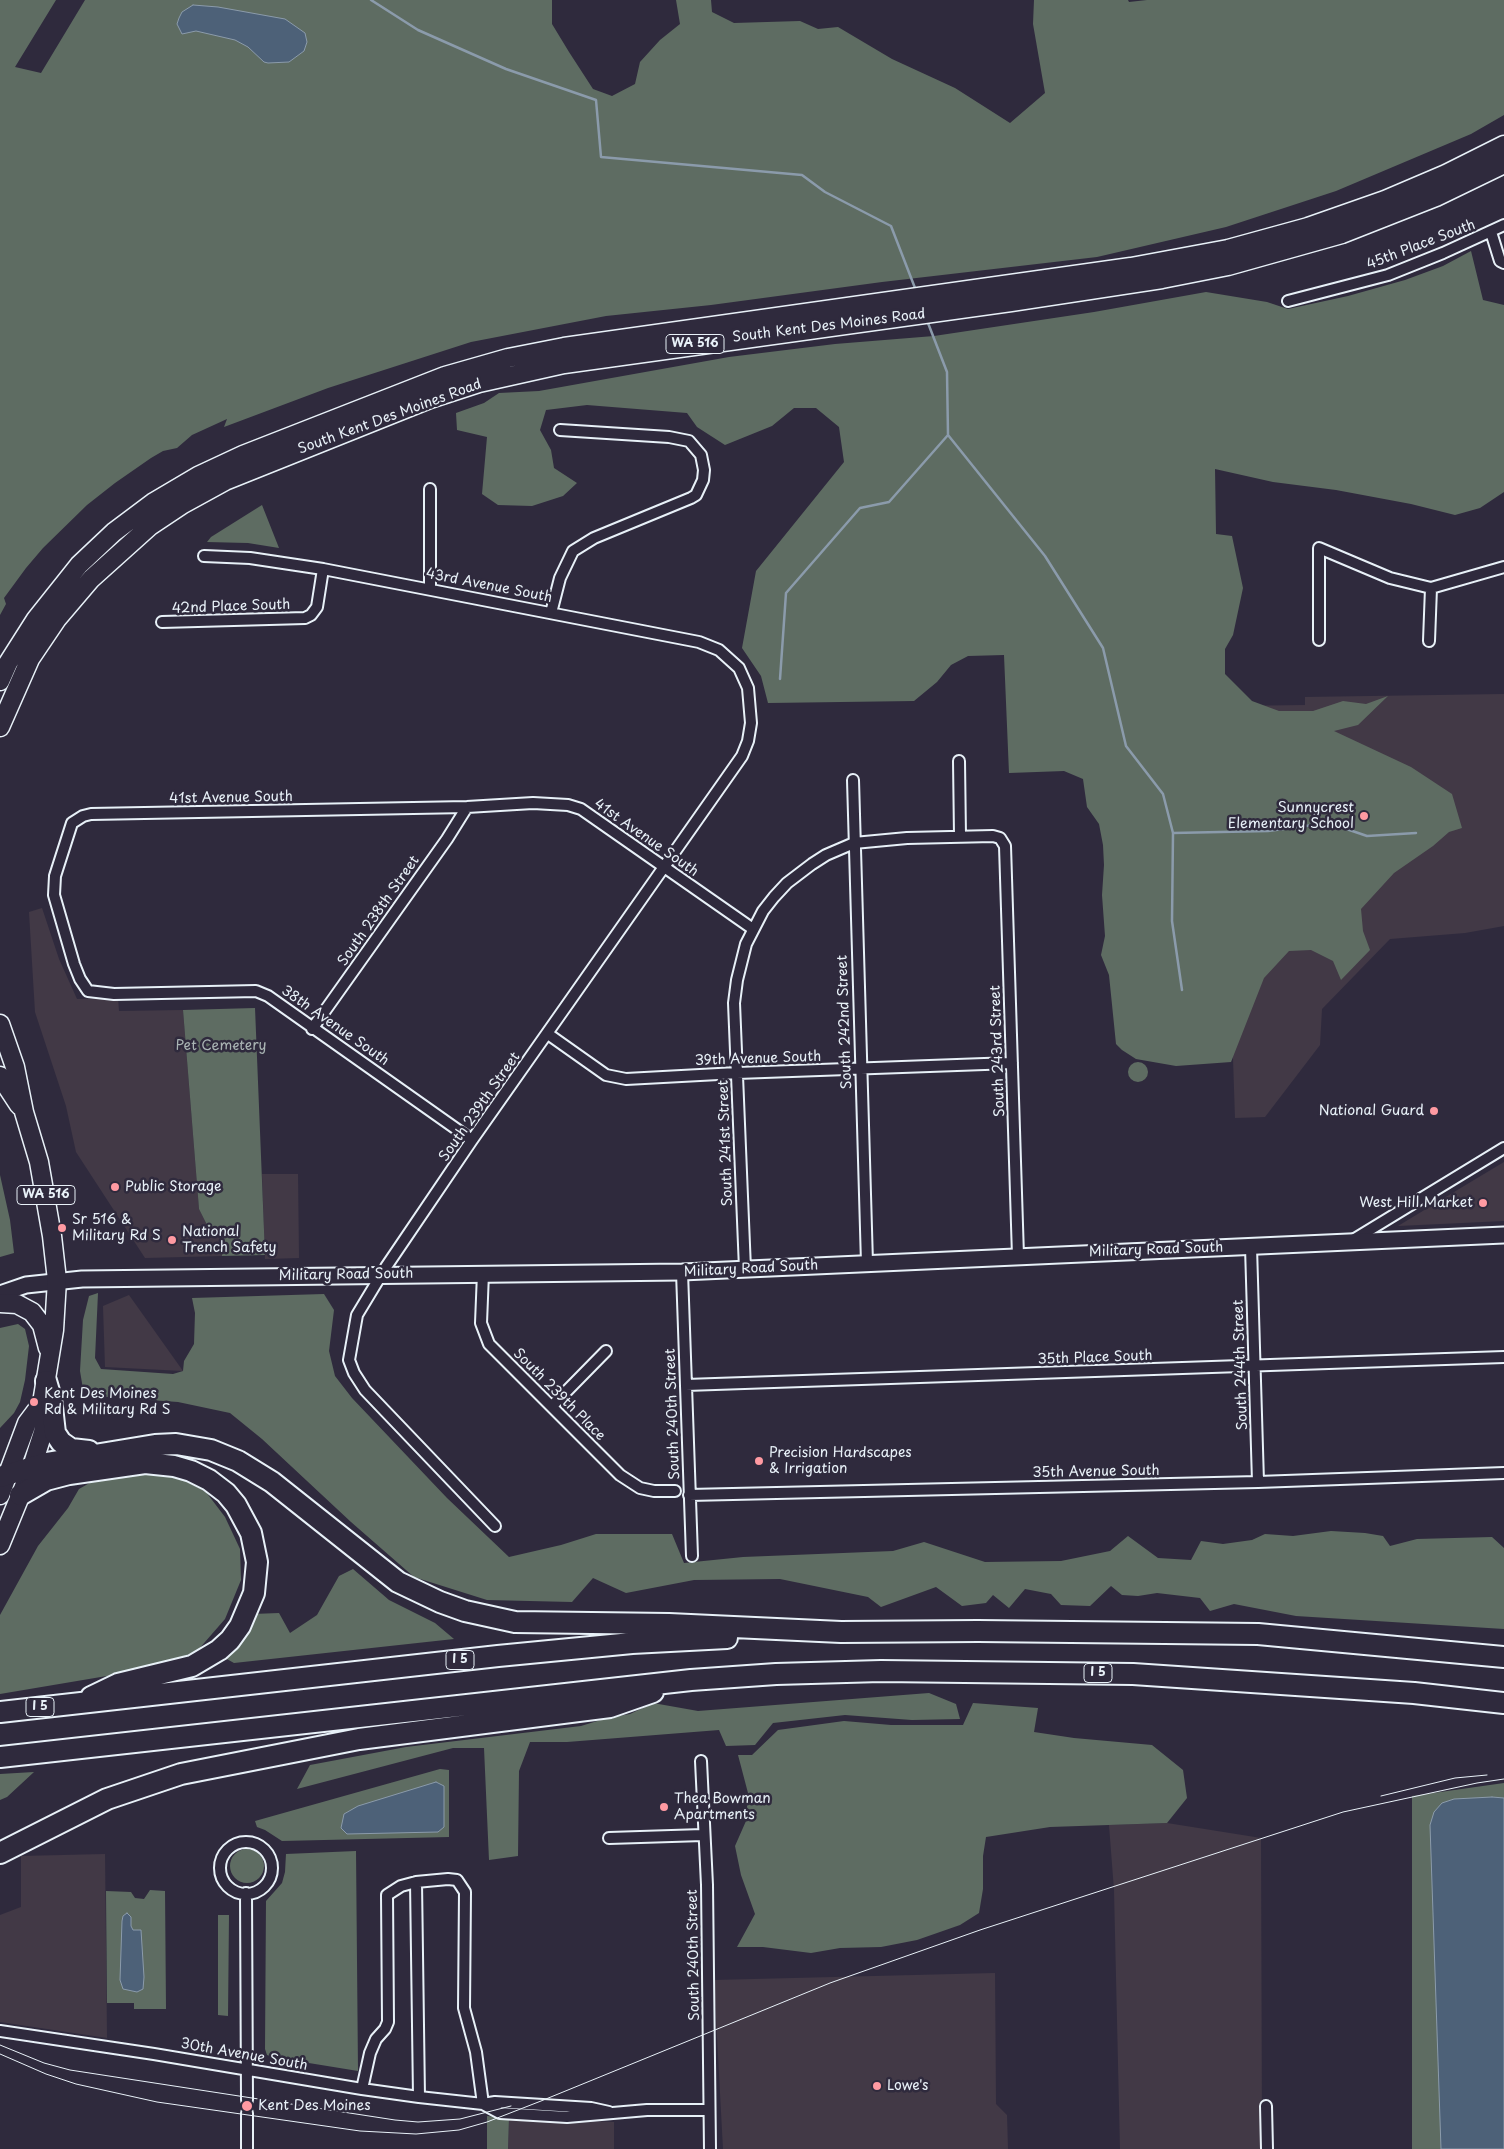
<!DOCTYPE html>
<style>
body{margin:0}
canvas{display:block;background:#2f2a3d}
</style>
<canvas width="1504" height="2149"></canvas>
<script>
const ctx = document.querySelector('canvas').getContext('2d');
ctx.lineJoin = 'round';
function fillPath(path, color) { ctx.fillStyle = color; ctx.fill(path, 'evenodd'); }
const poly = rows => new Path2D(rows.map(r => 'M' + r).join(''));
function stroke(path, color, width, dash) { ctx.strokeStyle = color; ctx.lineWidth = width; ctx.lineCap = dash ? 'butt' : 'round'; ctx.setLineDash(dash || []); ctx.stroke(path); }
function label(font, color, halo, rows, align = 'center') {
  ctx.font = font + ' "Playpen Sans",sans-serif'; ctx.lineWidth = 5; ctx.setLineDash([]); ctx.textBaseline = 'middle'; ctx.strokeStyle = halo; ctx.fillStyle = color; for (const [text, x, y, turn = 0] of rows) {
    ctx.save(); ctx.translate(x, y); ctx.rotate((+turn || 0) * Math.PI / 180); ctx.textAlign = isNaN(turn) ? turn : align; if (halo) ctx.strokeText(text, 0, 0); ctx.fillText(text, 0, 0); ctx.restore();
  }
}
const built = poly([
 [1504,694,1504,926,1465,933,1390,939,1322,1009,1320,1045,1265,1117,1235,1118,1221,698,1234,706,1305,705,1305,697],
 [42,908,59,959,77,999,118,998,119,1011,183,1010,199,1209,208,1227,222,1239,222,1256,145,1258,76,1152,66,1106,35,1012,29,912],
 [1504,1162,1504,1221,1398,1226,1464,1186],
 [262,1174,298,1174,299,1258,265,1259],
 [129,1295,183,1371,105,1367,103,1306],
 [1167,1823,1261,1838,1262,2149,1120,2149,1114,1890,1109,1825],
 [105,1854,107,2038,0,2022,0,1915,21,1907,21,1856],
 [995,1973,996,2104,1007,2115,1008,2149,723,2149,714,1980],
 [509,2118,614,2122,614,2149,508,2149]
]);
const green = poly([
 [0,0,56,0,15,67,41,73,85,0,552,0,552,24,569,52,593,89,612,96,635,84,640,62,660,40,680,24,676,0,711,0,712,12,734,23,800,21,818,29,838,27,892,59,955,88,1010,123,1045,93,1033,24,1034,0,1128,0,1129,2,1147,0,1504,0,1504,115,1471,134,1336,191,1226,227,1097,257,882,282,711,305,606,316,471,342,328,388,224,427,227,419,192,435,177,448,163,451,151,458,115,483,87,505,43,548,26,568,4,598,6,604,0,615],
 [1471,251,1483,300,1504,305,1504,492,1480,508,1455,515,1411,504,1336,490,1273,482,1215,469,1216,534,1232,536,1243,588,1233,635,1225,649,1225,674,1252,701,1279,711,1313,711,1343,701,1366,704,1388,696,1358,725,1334,731,1411,767,1452,794,1462,828,1449,832,1433,846,1394,873,1361,909,1363,931,1370,950,1341,980,1333,961,1311,950,1289,951,1264,978,1231,1062,1176,1066,1136,1059,1122,1050,1116,1044,1109,975,1101,955,1105,936,1102,895,1104,865,1103,845,1099,824,1087,807,1083,779,1064,771,1009,773,1004,655,968,656,951,665,937,682,914,701,768,703,761,676,742,648,756,571,844,462,839,427,816,408,794,408,772,426,725,445,697,427,687,413,587,405,546,410,540,430,551,450,554,468,577,483,563,496,532,506,498,505,482,494,487,437,457,430,456,413,484,403,499,393,539,391,729,357,835,344,934,336,1094,312,1206,292,1267,302,1288,309,1348,296,1405,280,1443,266],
 [262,505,279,548,248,543,207,542,211,537],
 [255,1008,265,1255,222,1256,222,1239,208,1227,199,1209,183,1010],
 '1128 1072a10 10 0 1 1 20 0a10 10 0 1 1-20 0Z',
 [0,1175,10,1220,14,1253,0,1257],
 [98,1293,95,1358,101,1369,173,1374,183,1371,184,1361,194,1344,195,1313,192,1298,324,1294,334,1310,329,1351,335,1376,352,1398,447,1498,509,1557,561,1545,596,1534,672,1534,684,1563,743,1557,893,1551,924,1542,985,1562,1061,1561,1110,1551,1128,1536,1158,1558,1191,1560,1201,1541,1223,1544,1252,1540,1265,1534,1293,1536,1331,1531,1365,1533,1383,1536,1390,1546,1417,1539,1492,1537,1504,1548,1504,1629,1296,1616,1234,1604,1210,1611,1200,1598,1157,1593,1138,1596,1122,1595,1111,1586,1090,1606,1061,1605,1051,1594,1025,1589,1009,1608,993,1595,986,1603,962,1606,936,1587,881,1607,868,1597,780,1579,694,1580,626,1593,593,1578,572,1602,487,1600,414,1577,351,1522,262,1439,230,1413,178,1402,94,1396,83,1389,80,1371,83,1320,89,1296],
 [18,1324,25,1329,29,1346,25,1380,20,1402,14,1413,0,1428,0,1328],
 [141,1468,173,1474,206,1492,225,1517,240,1549,241,1580,225,1619,198,1650,160,1667,0,1694,0,1615,38,1546,68,1508,79,1489,109,1472],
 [353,1569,389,1600,435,1623,454,1639,234,1663,225,1658,253,1614,279,1613,290,1633,317,1615,339,1576],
 [929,1693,956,1704,960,1719,912,1720,845,1715,773,1723,755,1745,726,1746,719,1730,567,1742,530,1742,519,1771,518,1856,489,1860,484,1748,453,1748,297,1789,310,1765,406,1747,581,1726,607,1718,630,1714,653,1703,698,1711],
 [973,1703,1038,1708,1034,1732,1074,1738,1152,1745,1183,1770,1187,1798,1167,1823,1050,1827,986,1837,983,1856,983,1889,979,1913,960,1925,917,1940,881,1947,840,1948,811,1953,763,1947,737,1947,755,1914,741,1875,735,1846,746,1821,748,1793,738,1755,752,1755,778,1730,844,1721,891,1725,963,1725],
 [440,1769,449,1770,449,1837,282,1841,265,1830,257,1827,255,1821],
 [34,1772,7,1797,0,1800,0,1774],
 [1504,1783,1504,2149,1412,2149,1412,1796],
 '230 1866a17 17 0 1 1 34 0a17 17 0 1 1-34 0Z',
 [356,1851,358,2071,272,2057,267,2055,265,2049,266,1901,282,1883,285,1872,286,1854],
 [150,1890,165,1891,166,2009,134,2009,134,2003,107,2003,106,1891,131,1892,135,1898,144,1899],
 [218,1915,229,1915,228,2016,218,2015],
 [487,2116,509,2118,508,2149,487,2149]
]);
const water = poly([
 [193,5,218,7,285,19,305,33,307,42,304,51,289,62,268,63,264,62,248,47,235,40,196,31,182,34,177,24,179,18,182,12,193,5],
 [436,1782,444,1786,444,1827,438,1832,347,1834,341,1828,344,1814,358,1806,436,1782],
 [1492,1797,1504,1798,1504,2149,1441,2149,1430,1825,1434,1812,1442,1803,1454,1799,1492,1797],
 [127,1913,131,1917,131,1926,133,1930,141,1930,144,1977,143,1989,137,1992,123,1989,120,1980,122,1921,123,1916,127,1913]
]);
const stream = poly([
 [371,0,418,30,506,69,596,100,601,157,802,175,825,192,891,226,915,288],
 [928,323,947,372,948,435,1045,556,1103,648,1126,746,1163,794,1173,833,1172,921,1182,990],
 [780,679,786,593,860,508,889,502,948,435],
 [1173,833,1268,831,1329,823,1367,836,1416,833]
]);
const minor = poly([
 [1491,232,1500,261,1504,263],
 [1288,301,1388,275,1443,253,1504,225],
 [204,556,250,558,323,569,699,642,719,650,739,668,748,688,751,723,748,741,742,756,472,1140,386,1267,357,1315,349,1360,354,1373,365,1390,495,1526],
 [430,588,430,489],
 [551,613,560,578,573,551,594,538,691,498,696,495,703,480,704,470,701,455,689,441,669,437,560,430],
 [162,622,305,618,311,615,317,607,323,569],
 [1319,640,1319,548,1390,578,1431,588,1504,567],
 [1429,641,1431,588],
 [959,761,960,836],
 [853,780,867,1263],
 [312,1029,447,839,467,807],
 [548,1034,606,1075,626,1079,737,1073,1012,1063],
 [472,1140,268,996,256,991,114,994,88,991,80,979,74,964,54,895,55,876,72,823,83,816,91,814,467,807,533,803,568,805,581,809,753,929],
 [1353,1240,1504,1148],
 [1251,1247,1258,1482],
 [745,1269,734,1003,737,980,746,944,763,911,774,897,787,883,812,864,826,855,854,843,907,838,993,836,1000,838,1005,846,1018,1256],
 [682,1272,692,1556],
 [483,1273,481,1323,489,1344,620,1475,640,1488,654,1491,675,1491],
 [686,1385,1504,1357],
 [552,1406,606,1351],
 [689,1495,1258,1482,1504,1473],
 [701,1761,707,1885,710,2149],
 [609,1838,703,1835],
 '220 1868a26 26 0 1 1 52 0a26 26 0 1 1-52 0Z',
 [416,1882,419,2097],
 [246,1893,247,2100],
 [0,2031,154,2054,362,2089,419,2097,483,2104,495,2102,591,2108,609,2112],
 [362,2089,370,2053,376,2039,385,2029,388,2022,387,1895,401,1886,416,1882,448,1879,457,1880,465,1892,464,2008,476,2052,483,2104],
 [483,2104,500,2113,567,2117,647,2110,709,2110],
 [1266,2106,1267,2149],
 [247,2113,247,2149]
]);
const secondary = poly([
 [0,1294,26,1285,82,1279,682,1272,1504,1235]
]);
const trunk = poly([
 [0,681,8,663,36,619,79,565,114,532,154,502,198,476,243,455,445,376,508,358,564,347,1131,267,1228,249,1308,227,1385,200,1446,174,1504,145],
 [0,727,30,659,57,619,91,579,150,526,183,504,225,481,430,399,479,383,564,364,1011,302,1162,279,1228,266,1342,234,1436,197,1504,164],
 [0,1024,15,1067,24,1112,39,1162,52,1236,57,1280,54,1330,42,1403,45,1426,32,1467,0,1545],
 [0,1076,19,1105],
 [0,1303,17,1304,32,1312,42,1325,48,1348],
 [0,1495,27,1423,42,1403]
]);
const motorway = poly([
 [46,1381,51,1398,55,1433,61,1442,71,1449,89,1451],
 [0,1477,46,1463,155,1445,176,1444,211,1450,238,1461,272,1482,398,1582,440,1602,465,1611,515,1622,669,1624,841,1632,978,1631,1258,1634,1504,1657],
 [20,1495,46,1480,69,1474,145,1463,174,1466,191,1471,209,1480,226,1493,236,1505,251,1533,257,1562,254,1593,240,1626,230,1640,219,1650,192,1666,118,1684,91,1697],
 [0,1712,498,1656,632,1643,727,1638],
 [0,1757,691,1680,776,1674,881,1671,1133,1674,1414,1693,1504,1703],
 [0,1853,107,1799,181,1774,359,1739,610,1707,653,1692]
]);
const tram = poly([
 [1381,1796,1455,1778,1487,1775],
 [0,2045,44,2063,70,2070,395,2120,418,2122,460,2119,511,2106],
 [0,2054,46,2074,76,2084,157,2102,360,2131,416,2134,459,2130,487,2122,541,2101,830,1983,980,1930,1343,1812,1477,1783,1504,1779]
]);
const markers = [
 [1364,816,5,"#ff9aa2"],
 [1434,1111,5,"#ff9aa2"],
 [115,1187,5,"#ff9aa2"],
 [1483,1203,5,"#ff9aa2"],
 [62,1228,5,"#ff9aa2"],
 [172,1240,5,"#ff9aa2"],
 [34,1402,5,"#ff9aa2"],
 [759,1461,5,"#ff9aa2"],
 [664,1807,5,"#ff9aa2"],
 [877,2086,5,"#ff9aa2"],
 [247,2106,6,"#ff9aa2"]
];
const shields = [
 [695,344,58],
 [46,1195,58],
 [460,1660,28],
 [1098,1673,28],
 [40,1707,28]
];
const shieldNames = [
 ["WA 516",695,344],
 ["WA 516",46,1195],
 ["I 5",460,1660],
 ["I 5",1098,1673],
 ["I 5",40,1707]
];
const streetNames = [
 ["45th Place South",1421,245,-21],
 ["South Kent Des Moines Road",829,326,-7],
 ["South Kent Des Moines Road",390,417,-20],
 ["43rd Avenue South",489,586,11],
 ["42nd Place South",231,607,-2],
 ["41st Avenue South",231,798,-1],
 ["41st Avenue South",646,838,35],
 ["South 238th Street",379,911,-55],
 ["South 242nd Street",845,1022,-92],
 ["38th Avenue South",335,1026,35],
 ["South 243rd Street",998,1051,-92],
 ["39th Avenue South",758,1059,-2],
 ["South 239th Street",480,1107,-55],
 ["South 241st Street",726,1143,-92],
 ["Military Road South",1156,1250,-2],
 ["Military Road South",751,1269,-3],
 ["Military Road South",346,1275,-1],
 ["35th Place South",1095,1358,-2],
 ["South 244th Street",1241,1365,-92],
 ["South 239th Place",559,1395,45],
 ["South 240th Street",673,1414,-92],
 ["35th Avenue South",1096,1472,-1],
 ["South 240th Street",694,1955,-91],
 ["30th Avenue South",244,2055,10]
];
const poiNames = [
 ["Sunnycrest",1354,808,"right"],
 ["Elementary School",1354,824,"right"],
 ["National Guard",1424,1111,"right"],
 ["Public Storage",125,1187],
 ["West Hill Market",1473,1203,"right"],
 ["Sr 516 &",72,1220],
 ["Military Rd S",72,1236],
 ["National",182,1232],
 ["Trench Safety",182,1248],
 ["Kent Des Moines",44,1394],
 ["Rd & Military Rd S",44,1410],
 ["Precision Hardscapes",769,1453],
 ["& Irrigation",769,1469],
 ["Thea Bowman",674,1799],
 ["Apartments",674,1815],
 ["Lowe's",887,2086],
 ["Kent Des Moines",258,2106]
];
const parkNames = [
 ["Pet Cemetery",221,1046]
];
fillPath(built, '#423946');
fillPath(green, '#5e6c62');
fillPath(water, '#4d6178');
stroke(water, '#8b9bab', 1);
stroke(stream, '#8b9bab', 2.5);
stroke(minor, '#e8f1f8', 14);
stroke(secondary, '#e8f1f8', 19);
stroke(trunk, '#e8f1f8', 21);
stroke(motorway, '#e8f1f8', 24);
stroke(minor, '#2f2a3d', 10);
stroke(secondary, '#2f2a3d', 15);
stroke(trunk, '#2f2a3d', 18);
stroke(motorway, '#2f2a3d', 20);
stroke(tram, '#e8f1f8', 1);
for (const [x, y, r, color] of markers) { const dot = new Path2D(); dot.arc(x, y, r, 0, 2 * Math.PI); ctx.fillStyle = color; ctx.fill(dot); stroke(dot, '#2f2a3d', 2); }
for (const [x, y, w] of shields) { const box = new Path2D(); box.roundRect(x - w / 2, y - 9.5, w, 19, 4); ctx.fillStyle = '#2f2a3d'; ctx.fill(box); stroke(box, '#e8f1f8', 1); }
label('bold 12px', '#e8f1f8', null, shieldNames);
label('14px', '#e8f1f8', '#2f2a3d', streetNames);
label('14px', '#e8f1f8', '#2f2a3d', poiNames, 'left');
label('14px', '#aab5b4', '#2f2a3d', parkNames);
</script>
